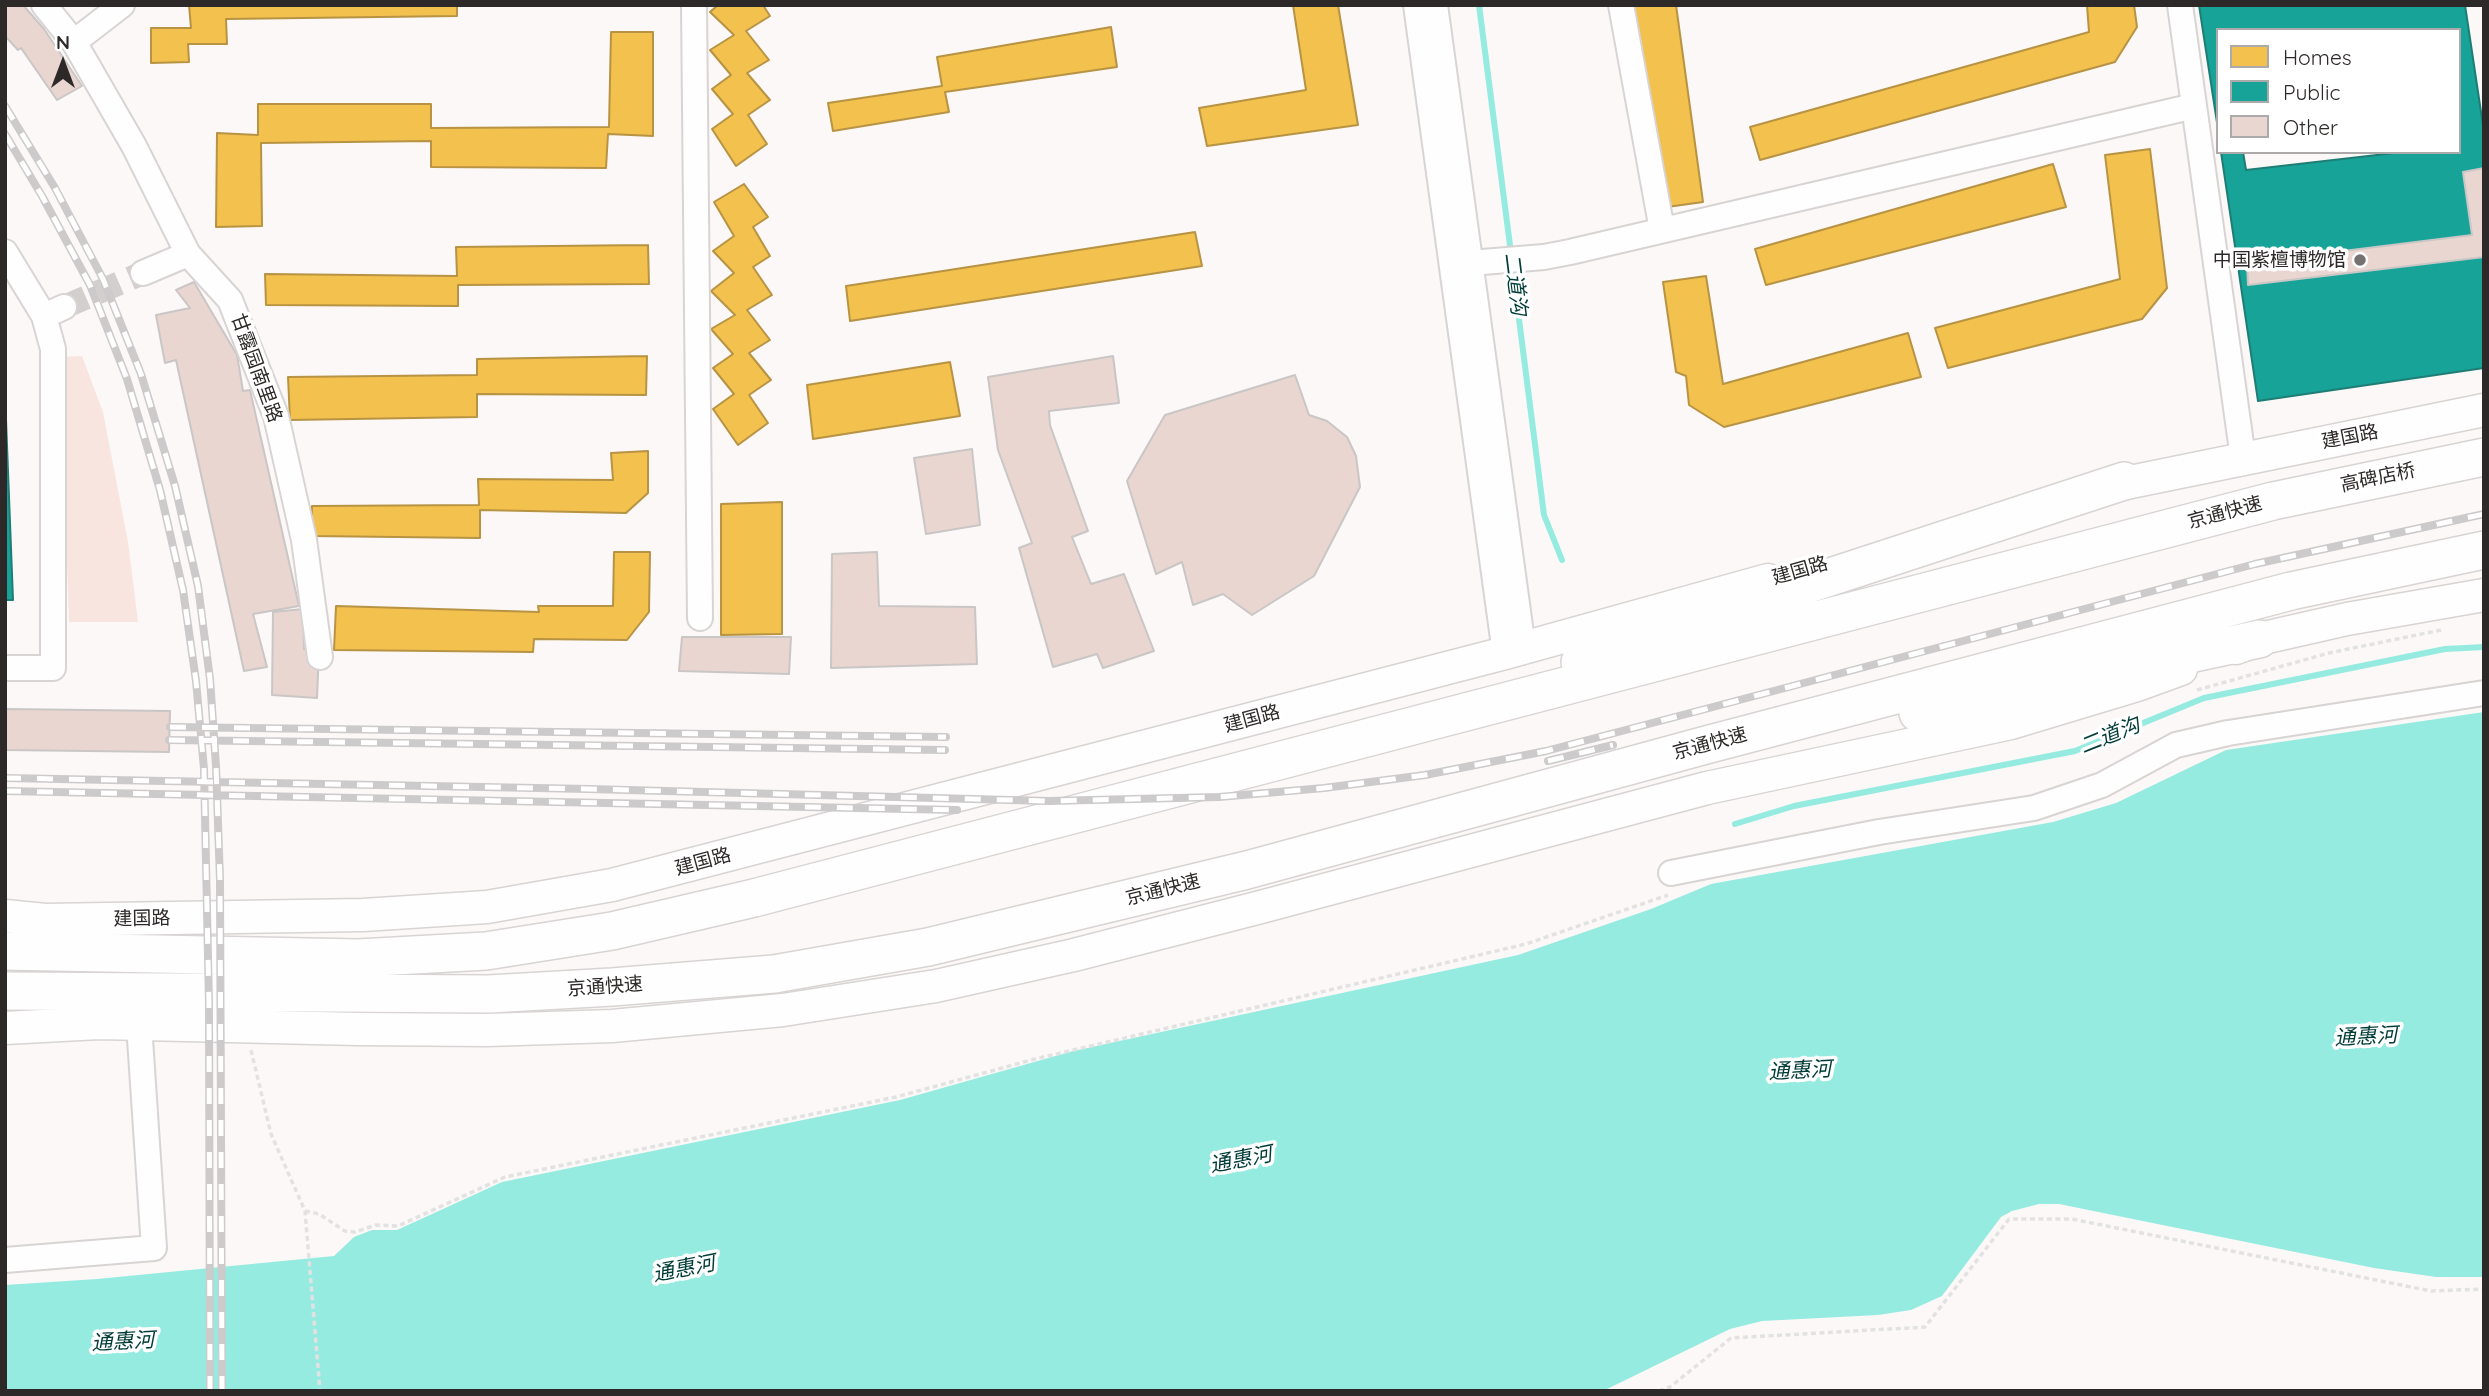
<!DOCTYPE html>
<meta charset="utf-8">
<style>
body{margin:0}
#map{position:relative;width:2489px;height:1396px;overflow:hidden;background:#fcf8f7;font-family:Quicksand,sans-serif}
canvas{display:block}
.frame{position:absolute;inset:0;border:7px solid #2d2928;pointer-events:none}
.legend{position:absolute;left:2216px;top:28px;width:245px;height:126px;box-sizing:border-box;background:#fff;border:2px solid #aba9a9;margin:0;padding:9px 12px;list-style:none;font-size:21px;color:#2d2928}
.legend li{display:flex;align-items:center;gap:14px;height:35px}
.legend b{width:35px;border:2px solid #aba9a9}
.north{position:absolute;left:28px;top:28px;width:70px;height:70px;-webkit-text-stroke:5px #fff;paint-order:stroke;rotate:0deg;font-size:19px;font-weight:700;line-height:28px;text-align:center;color:#2d2928}
.north::after{content:'';display:block;margin:auto;width:24px;height:32px;background:#2d2928;clip-path:polygon(50% 0,100% 100%,50% 72%,0 100%)}
</style>
<div id="map">
<canvas width="2489" height="1396"></canvas>
<div class="frame"></div>
<ul class="legend">
<li><b style="height:19px;background:#f2c14e"></b>Homes</li>
<li><b style="height:19px;background:#17a398"></b>Public</li>
<li><b style="height:19px;background:#e9d6d1"></b>Other</li>
</ul>
<div class="north">N</div>
</div>
<script>
const ctx = document.querySelector('canvas').getContext('2d');
ctx.lineJoin = 'round';
function fillPath(path, color) { ctx.fillStyle = color; ctx.fill(path, 'evenodd'); }
const poly = rows => new Path2D(rows.map(r => 'M' + r).join(''));
function stroke(path, color, width, dash) { ctx.strokeStyle = color; ctx.lineWidth = width; ctx.lineCap = dash ? 'butt' : 'round'; ctx.setLineDash(dash || []); ctx.stroke(path); }
function label(font, color, halo, rows, align = 'center') {
  ctx.font = font + ' Quicksand,"Noto Sans SC",sans-serif'; ctx.lineWidth = 7; ctx.setLineDash([]); ctx.textBaseline = 'middle'; ctx.strokeStyle = halo; ctx.fillStyle = color; for (const [text, x, y, turn = 0] of rows) {
    ctx.save(); ctx.translate(x, y); ctx.rotate((+turn || 0) * Math.PI / 180); ctx.textAlign = isNaN(turn) ? turn : align; if (halo) ctx.strokeText(text, 0, 0); ctx.fillText(text, 0, 0); ctx.restore();
  }
}
const green = poly([
 [82,356,103,412,128,542,138,622,69,622,60,357]
]);
const water = poly([
 [2484,712,2484,1277,2436,1277,2374,1268,2059,1204,2039,1204,2012,1211,2001,1217,1942,1296,1911,1310,1878,1315,1762,1321,1730,1329,1603,1391,5,1391,5,1285,97,1279,334,1256,354,1237,372,1230,397,1230,502,1182,900,1100,1073,1051,1518,955,1651,909,1711,884,2053,822,2116,803,2226,750]
]);
const homes = poly([
 [189,5,457,5,457,16,226,19,227,44,188,44,189,62,151,63,151,28,191,28,189,5],
 [718,5,763,5,770,16,746,31,769,60,747,73,770,100,748,115,767,144,736,166,712,129,733,114,712,89,731,75,710,50,734,35,710,12,718,5],
 [1293,5,1338,5,1358,125,1207,146,1199,108,1306,90,1293,5],
 [1628,5,1676,5,1703,202,1660,208,1628,5],
 [2087,5,2134,5,2137,27,2115,62,1760,160,1750,127,2089,32,2087,5],
 [1111,27,1117,67,945,92,949,112,833,131,828,103,942,86,937,57,1111,27],
 [611,32,653,32,653,136,608,134,606,168,431,167,431,141,261,143,262,226,216,227,217,133,258,135,258,104,431,104,431,128,609,127,611,32],
 [2150,149,2167,288,2142,319,1948,368,1935,328,2120,279,2105,155,2150,149],
 [2053,164,2066,207,1766,285,1755,249,2053,164],
 [744,184,768,217,753,227,770,256,753,267,772,295,747,310,770,340,749,353,771,380,749,395,768,423,738,445,713,409,734,394,713,368,733,354,711,329,735,315,711,291,734,273,713,251,734,236,714,202,744,184],
 [1195,232,1202,266,850,321,846,286,1195,232],
 [648,245,649,284,458,285,458,306,266,305,265,274,457,276,456,247,648,245],
 [1706,276,1723,384,1908,333,1921,377,1724,427,1689,405,1686,376,1676,372,1663,282,1706,276],
 [647,356,646,395,477,394,477,417,290,420,288,377,477,375,477,359,647,356],
 [950,362,960,416,813,439,807,385,950,362],
 [648,451,648,493,626,513,480,510,480,538,311,536,312,506,479,505,478,479,613,480,611,453,648,451],
 [782,502,782,634,721,635,721,504,782,502],
 [614,552,650,552,649,612,627,640,534,639,533,652,334,650,336,606,539,612,538,606,613,606,614,552]
]);
const public = poly([
 [2199,5,2465,5,2484,132,2484,368,2258,401,2221,152,2459,152,2459,30,2218,30,2218,129,2199,5],
 [2243,152,2403,152,2246,170,2243,152],
 [5,394,13,600,5,600,5,394]
]);
const stream = poly([
 [1479,5,1511,253],
 [1512,264,1544,515,1562,560],
 [1735,824,1794,806,2075,751,2204,698,2445,649,2484,647]
]);
const building = poly([
 [5,5,23,5,44,29,82,86,57,100,21,48,18,50,5,36,5,5],
 [2484,168,2484,257,2248,285,2247,263,2472,235,2463,172,2484,168],
 [194,282,237,355,243,391,250,390,299,606,253,614,267,667,244,671,176,360,165,363,156,315,190,308,176,290,194,282],
 [1113,356,1119,403,1049,411,1050,425,1088,531,1072,537,1091,584,1124,574,1154,651,1103,668,1097,654,1053,667,1019,548,1032,543,998,450,988,377,1113,356],
 [1295,375,1309,415,1327,421,1347,437,1356,456,1360,487,1314,576,1252,615,1223,594,1193,605,1182,562,1156,574,1127,481,1165,415,1295,375],
 [972,449,980,525,926,534,914,458,972,449],
 [877,552,879,606,975,607,977,664,831,668,832,554,877,552],
 [303,609,304,649,319,650,317,698,272,695,273,612,303,609],
 [682,637,791,637,789,674,679,671,682,637],
 [5,709,170,711,169,752,5,750,5,709]
]);
const minorTunnel = poly([
 [64,307,143,273]
]);
const path = poly([
 [2197,690,2329,653,2441,630],
 [251,1050,271,1134,305,1211,320,1391],
 [305,1211,319,1214,345,1231,355,1232,376,1225,398,1226,505,1177,896,1097,1035,1059,1526,944,1668,895],
 [1659,1391,1670,1387,1731,1338,1925,1327,2009,1219,2072,1219,2431,1291,2484,1289]
]);
const minor = poly([
 [44,5,74,42,134,146,188,254,230,300,276,416,304,540,320,657],
 [694,5,700,618],
 [1416,5,1505,653],
 [1435,5,1523,648],
 [1621,5,1662,230],
 [2180,5,2243,458],
 [74,42,122,5],
 [5,252,44,316,53,349,53,668,5,668],
 [1470,263,1544,257,1570,252,2194,106],
 [143,273,188,254],
 [44,316,64,307],
 [1671,873,1879,832,2034,808,2102,785,2176,745,2228,733,2484,693],
 [5,1260,154,1248,139,1024]
]);
const major = poly([
 [2101,488,2484,410],
 [2236,648,2259,639,2347,619,2484,595],
 [5,916,45,920,363,915,487,907,612,885,1505,653,1768,580],
 [5,1028,99,1023,358,1029,487,1030,612,1026,783,1010,936,986,1074,955,1257,908,1707,788,2011,723,2137,685,2181,669]
]);
const highway = poly([
 [1580,662,1616,647,2124,481],
 [1918,713,2259,639],
 [5,951,358,958,486,951,612,931,754,898,2273,501,2484,457],
 [5,991,489,994,612,987,774,974,928,947,1247,870,1706,745,2291,591,2484,550]
]);
const rail = poly([
 [5,106,55,188,103,279,141,374,175,486,198,586,210,679,216,766,220,880,222,1391],
 [5,134,42,196,90,285,127,379,160,490,183,590,196,681,204,769,209,1004,210,1391],
 [170,727,946,737],
 [169,740,945,750],
 [1548,761,1613,745],
 [5,778,589,789,1049,801,1219,797,1324,788,1425,775,1546,751,2255,564,2484,514],
 [5,791,957,810]
]);
const markers = [
 [2360,260,7,"#757170"]
];
const poiNames = [
 ["中国紫檀博物馆",2346,260]
];
const streetNames = [
 ["甘露园南里路",256,368,70],
 ["建国路",2350,437,-11],
 ["高碑店桥",2378,478,-12],
 ["京通快速",2225,513,-15],
 ["建国路",1800,571,-16],
 ["建国路",1252,719,-15],
 ["京通快速",1710,744,-15],
 ["建国路",703,862,-15],
 ["京通快速",1163,890,-14],
 ["建国路",142,919,-1],
 ["京通快速",605,987,-4]
];
const waterNames = [
 ["二道沟",1515,284,83],
 ["二道沟",2110,736,-22],
 ["通惠河",2366,1037,-3],
 ["通惠河",1800,1071,-3],
 ["通惠河",1241,1160,-11],
 ["通惠河",684,1269,-11],
 ["通惠河",123,1342,-3]
];
fillPath(green, '#f9e5df');
fillPath(water, '#96ebe1');
fillPath(homes, '#f2c14e');
stroke(homes, '#b79343', 2);
fillPath(public, '#17a398');
stroke(public, '#1e7e76', 2);
stroke(stream, '#96ebe1', 6);
fillPath(building, '#e9d6d1');
stroke(building, '#c9c6c5', 2);
stroke(minorTunnel, '#d3cfce', 24, [24, 12]);
stroke(minor, '#d8d4d3', 28);
stroke(major, '#d8d4d3', 35);
stroke(highway, '#d8d4d3', 40);
stroke(path, '#e3e2e2', 3.5, [5, 3.5]);
stroke(minor, '#fffefe', 24);
stroke(major, '#fffefe', 32);
stroke(highway, '#fffefe', 37);
stroke(rail, '#cccaca', 8);
stroke(rail, '#fff', 5, [16]);
for (const [x, y, r, color] of markers) { const dot = new Path2D(); dot.arc(x, y, r, 0, 2 * Math.PI); ctx.fillStyle = color; ctx.fill(dot); stroke(dot, '#fff', 2.5); }
label('19px', '#2d2928', '#fff', poiNames, 'right');
label('19px', '#2d2928', '#fff', streetNames);
label('italic 21px', '#003c37', '#fff', waterNames);
</script>
